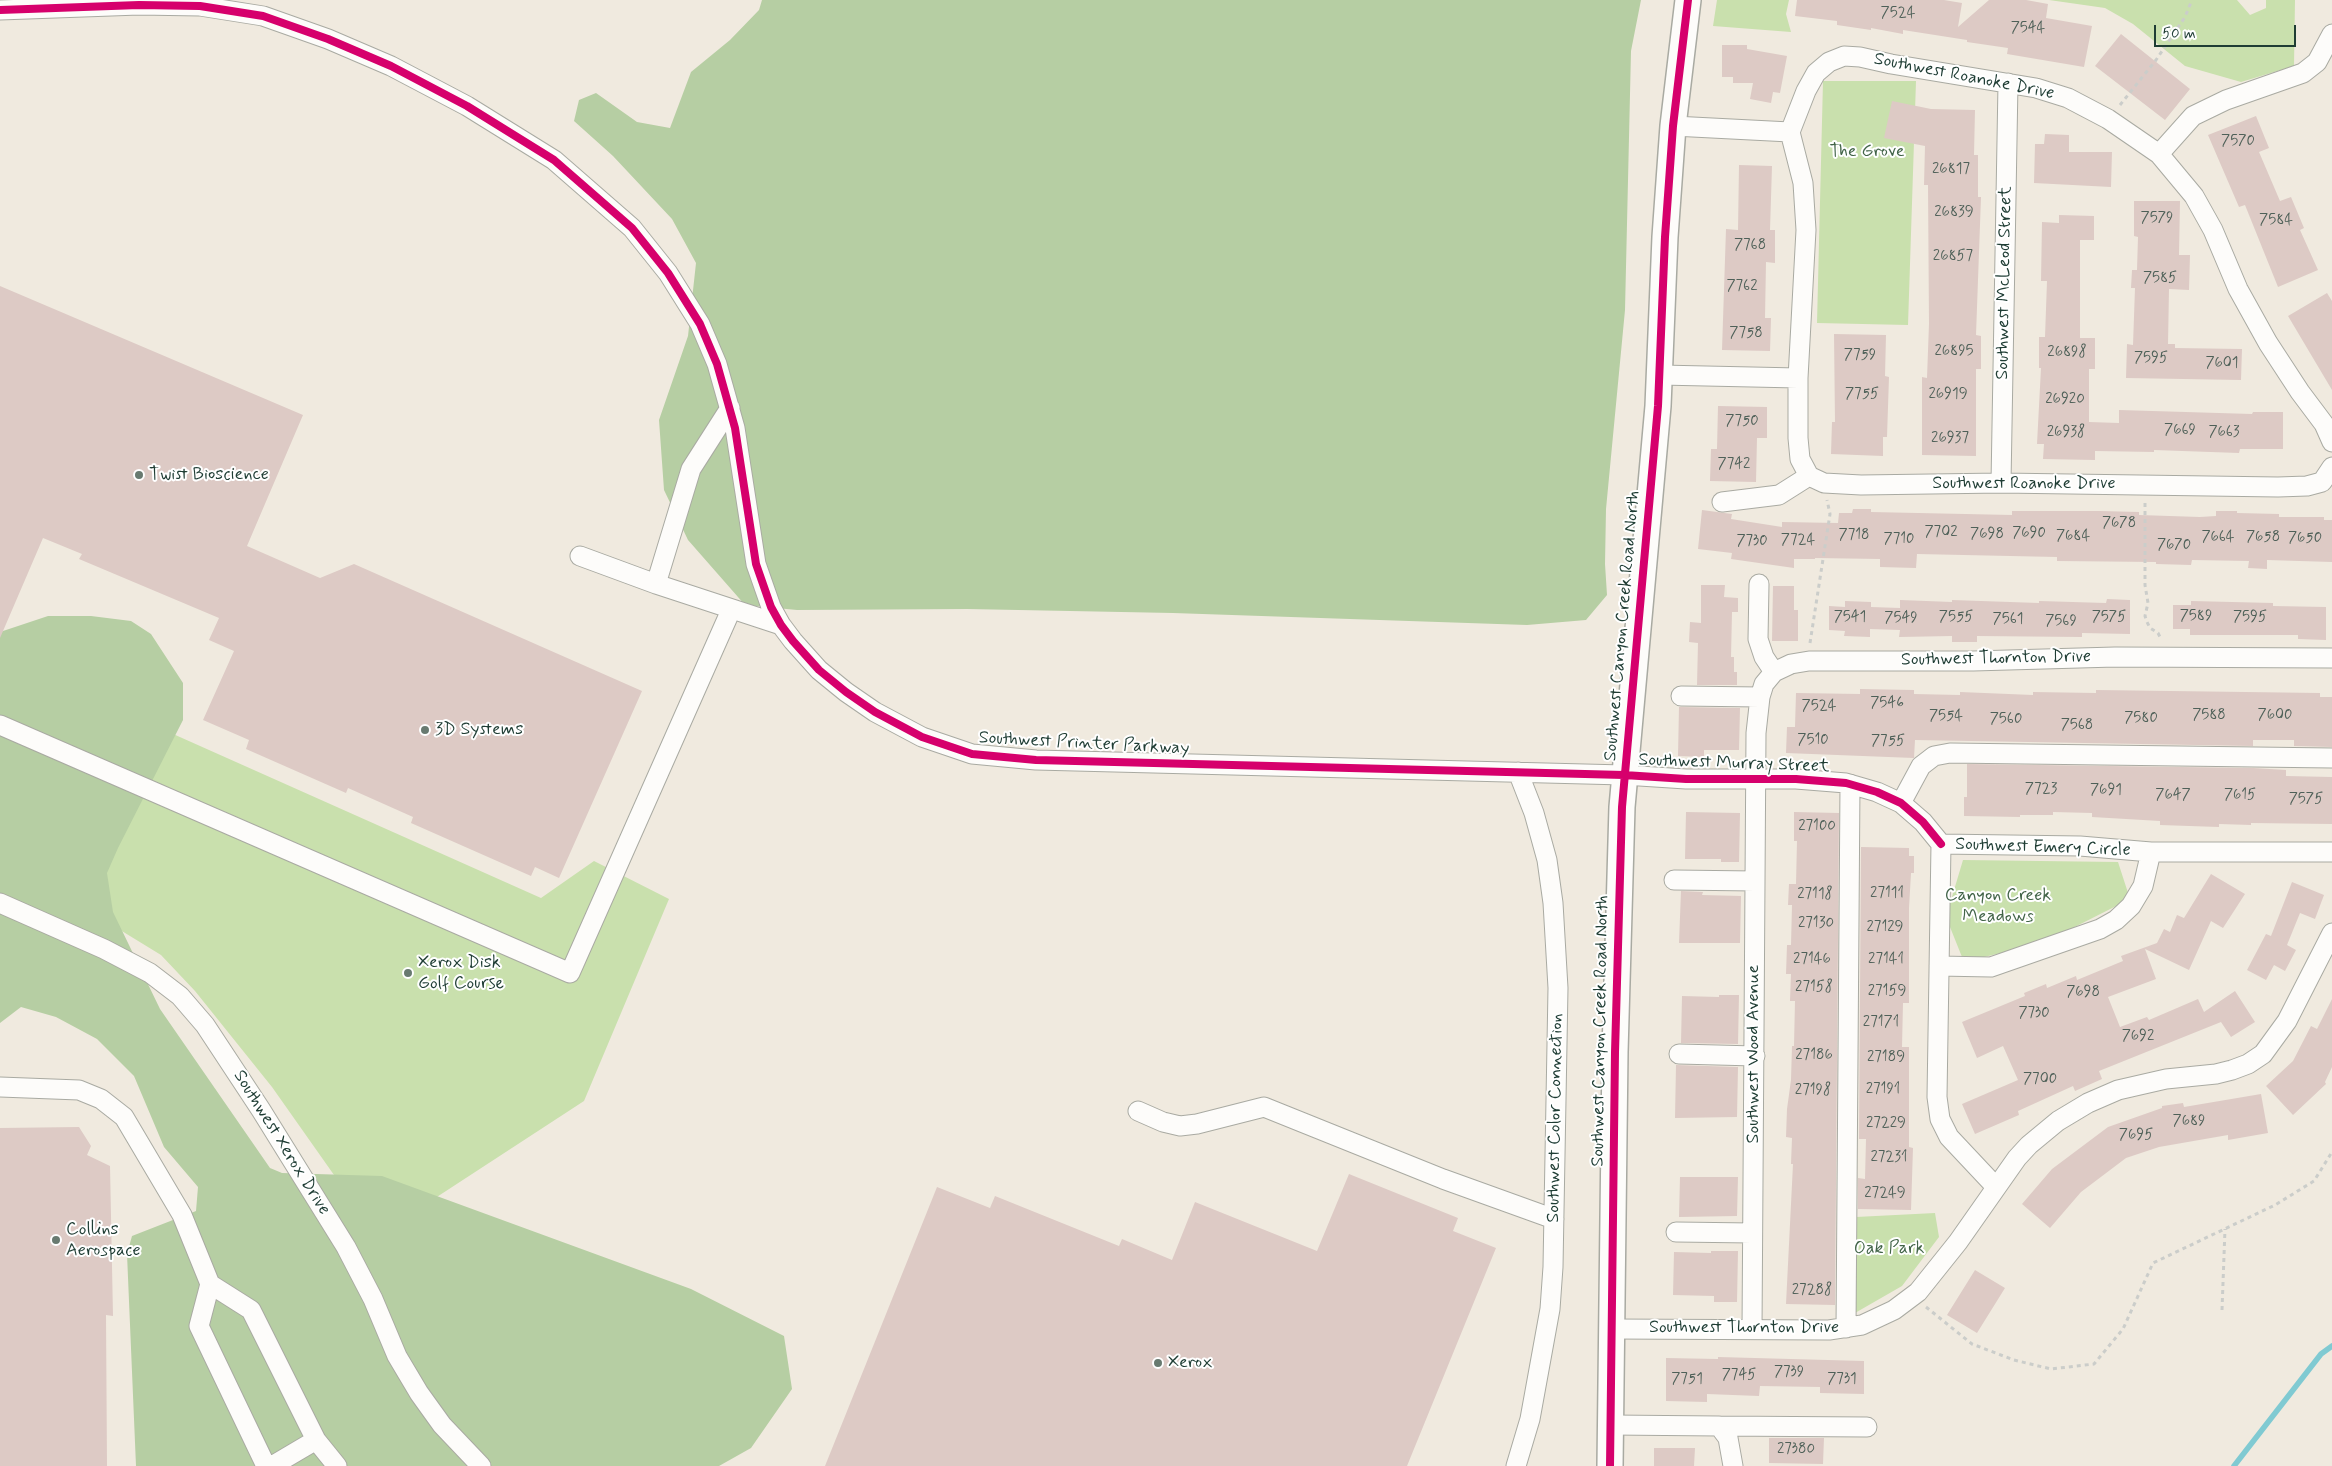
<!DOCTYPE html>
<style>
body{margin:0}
#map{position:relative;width:2332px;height:1466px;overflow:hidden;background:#f0eadf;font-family:Mynerve,sans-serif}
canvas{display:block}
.scale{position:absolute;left:2154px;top:25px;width:142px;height:22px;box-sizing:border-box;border:2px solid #1f3d34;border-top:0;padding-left:6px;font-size:15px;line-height:18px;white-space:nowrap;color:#1f3d34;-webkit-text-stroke:4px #fff;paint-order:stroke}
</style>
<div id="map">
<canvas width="2332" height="1466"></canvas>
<div class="scale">50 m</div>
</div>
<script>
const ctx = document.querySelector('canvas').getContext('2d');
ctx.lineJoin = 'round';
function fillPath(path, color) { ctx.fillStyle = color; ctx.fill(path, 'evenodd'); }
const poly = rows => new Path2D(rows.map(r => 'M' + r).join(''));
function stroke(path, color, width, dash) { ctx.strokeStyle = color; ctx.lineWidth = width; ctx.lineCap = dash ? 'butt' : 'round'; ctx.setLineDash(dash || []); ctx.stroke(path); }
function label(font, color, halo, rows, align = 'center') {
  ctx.font = font + ' Mynerve,sans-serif'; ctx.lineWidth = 4; ctx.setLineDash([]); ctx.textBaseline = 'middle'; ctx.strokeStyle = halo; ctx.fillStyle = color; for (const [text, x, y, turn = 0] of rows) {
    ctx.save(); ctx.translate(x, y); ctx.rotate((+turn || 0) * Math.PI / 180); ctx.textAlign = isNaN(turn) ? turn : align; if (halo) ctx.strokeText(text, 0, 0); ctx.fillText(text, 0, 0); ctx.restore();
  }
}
const green = poly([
 [1717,0,1789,0,1786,14,1791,32,1713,26],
 [2049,0,2237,0,2250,15,2266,8,2266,0,2295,0,2294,66,2241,82,2185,66,2133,24,2105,8],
 [1823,81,1916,81,1908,325,1817,323],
 [135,717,541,898,594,861,669,899,584,1101,377,1236,272,1087,195,991,161,955,81,906],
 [1963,860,2118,862,2130,899,2045,942,1964,962,1946,917],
 [1935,1213,1939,1237,1902,1286,1855,1313,1856,1217]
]);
const forest = poly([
 [762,0,1641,0,1631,51,1625,310,1606,509,1605,564,1607,595,1586,620,1527,625,1173,613,967,609,797,610,745,605,688,540,664,490,659,420,688,336,696,263,672,219,613,156,574,121,579,100,596,93,637,122,670,128,691,72,730,40,759,10],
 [48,616,91,616,131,621,151,634,183,683,183,720,118,848,107,873,113,912,160,1009,270,1168,282,1173,382,1176,691,1289,784,1336,792,1389,751,1448,719,1466,136,1466,127,1254,132,1236,196,1211,198,1187,164,1147,134,1076,97,1039,56,1017,21,1007,0,1023,0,632]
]);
const stream = poly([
 [2234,1466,2321,1354,2332,1346]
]);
const building = poly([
 [1797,0,1944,0,1962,3,1958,27,1989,0,2026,0,2048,4,2046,18,2092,26,2084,67,2007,54,2008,48,1967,42,1967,40,1903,30,1903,34,1871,28,1871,30,1837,25,1837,21,1795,16],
 [2121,34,2190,89,2165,120,2095,66],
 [1722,45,1747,45,1747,49,1787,56,1780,93,1773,92,1771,103,1750,99,1753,83,1733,83,1733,77,1722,77],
 [1892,101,1931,109,1975,110,1974,155,1978,155,1978,197,1981,197,1976,335,1981,336,1981,369,1976,369,1976,456,1922,455,1922,377,1927,378,1929,324,1928,185,1924,185,1925,146,1884,138],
 [2256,116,2269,148,2259,152,2280,201,2291,197,2304,228,2300,230,2318,270,2278,287,2245,205,2239,207,2208,135],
 [2045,134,2069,135,2069,152,2112,152,2111,187,2034,183,2035,144,2044,144],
 [1739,165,1772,166,1770,230,1775,230,1775,263,1766,262,1765,318,1771,318,1770,351,1722,350,1726,229,1738,230],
 [2134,201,2180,201,2179,255,2190,255,2189,290,2169,289,2168,344,2175,344,2175,348,2242,349,2241,380,2126,378,2127,344,2133,345,2135,288,2131,288,2132,270,2137,270,2138,237,2134,236],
 [2059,215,2094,216,2094,240,2080,240,2080,338,2095,338,2095,369,2089,369,2089,422,2119,423,2119,410,2252,414,2253,412,2283,412,2283,449,2240,449,2239,453,2154,450,2154,452,2095,451,2095,460,2043,459,2044,444,2037,444,2041,368,2039,368,2039,337,2045,337,2047,281,2041,281,2042,222,2059,223],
 [0,286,303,415,247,546,320,578,354,564,642,691,559,878,535,867,531,876,411,823,413,817,348,788,346,793,246,749,249,740,203,720,234,651,209,640,219,618,79,559,82,554,43,538,0,638],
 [2327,293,2332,301,2332,390,2288,316],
 [1834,334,1886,335,1885,376,1889,377,1887,437,1883,437,1883,456,1831,454,1832,422,1835,422],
 [1718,406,1767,407,1767,438,1757,438,1756,482,1710,481,1711,449,1717,449],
 [1853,509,1871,509,1871,512,2012,515,2012,511,2100,511,2139,512,2139,515,2200,517,2216,516,2216,511,2237,511,2237,513,2279,514,2279,517,2324,517,2324,520,2332,520,2332,562,2267,560,2267,569,2248,568,2249,561,2192,560,2191,565,2156,564,2156,562,2057,561,2057,557,1917,554,1916,568,1880,567,1880,559,1815,558,1815,559,1794,559,1794,568,1731,559,1732,553,1698,549,1702,510,1732,514,1731,519,1782,527,1782,522,1838,523,1839,513,1852,513],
 [1701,585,1725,585,1724,597,1738,598,1738,612,1732,612,1731,657,1734,657,1734,672,1737,672,1737,685,1697,685,1698,643,1689,642,1690,622,1701,623],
 [1773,586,1794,586,1794,610,1798,610,1798,641,1772,641],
 [2107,599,2130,600,2130,634,2082,633,2082,637,1977,636,1977,642,1952,642,1952,636,1899,637,1900,630,1870,629,1870,637,1844,636,1845,631,1829,630,1829,606,1845,607,1845,601,1871,602,1871,607,1900,608,1900,600,1952,602,1952,600,2039,603,2039,601,2106,603],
 [2191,601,2273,603,2273,606,2326,607,2326,640,2298,639,2298,635,2190,635,2190,629,2173,629,2173,605,2191,605],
 [1860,689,1914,690,1914,694,1960,695,1960,692,2033,695,2033,692,2096,693,2096,690,2320,693,2320,697,2332,697,2332,747,2294,746,2294,740,2253,740,2253,746,1915,740,1914,758,1786,753,1787,727,1795,727,1796,693,1860,694],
 [1679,707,1740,708,1739,750,1704,750,1704,757,1678,756],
 [1967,764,2253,768,2286,770,2286,776,2332,777,2332,824,2251,823,2251,825,2219,824,2219,827,2160,825,2160,821,2092,817,2092,813,2053,812,2053,815,2020,815,2020,817,1964,816,1964,797,1967,797],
 [1686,812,1740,813,1739,862,1721,862,1721,859,1685,859],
 [1794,812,1839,813,1835,1305,1786,1304,1793,1164,1791,1164,1792,1138,1786,1137,1787,1109,1791,1080,1792,1046,1794,1046,1795,1001,1790,1001,1791,974,1786,974,1787,945,1791,945,1792,905,1788,905,1789,884,1796,884,1797,841,1794,841],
 [1861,847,1909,848,1909,856,1914,856,1914,873,1911,873,1909,908,1909,1003,1903,1003,1902,1047,1909,1047,1909,1147,1913,1148,1911,1210,1858,1209,1858,1178,1865,1179,1866,1139,1859,1139],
 [2211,874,2245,894,2223,928,2211,921,2189,970,2145,949,2156,979,2108,997,2120,1027,2147,1017,2149,1020,2198,999,2204,1012,2235,991,2255,1022,2231,1037,2221,1022,2099,1071,2102,1079,2075,1091,2073,1086,2018,1111,2019,1115,1975,1134,1962,1104,2018,1080,2003,1046,1977,1058,1962,1022,2025,996,2024,993,2046,984,2047,988,2076,976,2077,980,2123,961,2121,956,2157,943,2164,929,2170,932,2177,915,2184,918],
 [2292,882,2324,895,2315,919,2300,913,2287,945,2296,950,2285,971,2274,965,2266,980,2247,970,2266,934,2271,936],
 [1681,891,1703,892,1702,895,1741,896,1740,943,1679,943],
 [1719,995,1739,995,1738,1044,1681,1043,1682,996,1719,997],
 [2332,999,2332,1067,2325,1082,2326,1084,2293,1115,2266,1086,2293,1061,2311,1026,2317,1029],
 [1676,1065,1738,1067,1737,1117,1675,1118],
 [2261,1094,2268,1133,2228,1140,2228,1135,2159,1147,2126,1158,2081,1192,2050,1228,2022,1204,2052,1169,2108,1127,2162,1108,2162,1106,2183,1103,2184,1107],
 [79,1127,91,1146,87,1155,110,1166,113,1316,106,1315,107,1466,0,1466,0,1128],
 [1349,1174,1458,1218,1453,1231,1496,1248,1407,1466,825,1466,937,1187,990,1208,995,1196,1119,1246,1122,1239,1172,1260,1195,1202,1317,1251],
 [1680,1177,1738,1177,1737,1216,1679,1217],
 [1711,1251,1738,1251,1737,1302,1714,1302,1714,1296,1673,1295,1674,1252,1711,1253],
 [1975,1270,2005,1288,1977,1333,1947,1315],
 [1718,1357,1864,1361,1864,1394,1820,1393,1820,1387,1760,1386,1759,1396,1707,1394,1707,1402,1666,1401,1666,1358,1718,1359],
 [1769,1438,1824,1438,1823,1464,1769,1463],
 [1654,1448,1695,1448,1694,1466,1654,1466]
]);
const path = poly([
 [2120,105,2156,60,2185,17,2192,0],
 [2145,503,2145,585,2148,603,2145,616,2147,622,2150,628,2158,633,2161,639],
 [1810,643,1830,514,1827,500],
 [1926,1307,1972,1344,2014,1360,2051,1369,2094,1364,2123,1329,2153,1263,2275,1205,2314,1181,2332,1152],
 [2222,1310,2225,1229]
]);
const minor = poly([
 [0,10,139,5,200,6,263,16,328,39,391,66,467,106,554,160,632,228,668,273,700,324,717,364,735,428,756,564,771,607,781,625,793,641,819,670,846,692,875,712,922,737,972,754,1036,760,1624,775,1686,779,1796,779,1846,783,1877,792,1901,803,1923,822,1941,844],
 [1673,126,1790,132],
 [2159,154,2193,116,2226,100,2303,73,2317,62,2332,34],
 [1660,375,1798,378],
 [730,408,691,469,656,584,781,625],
 [2332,442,2324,424,2300,392,2268,343,2238,289,2213,230,2194,196,2159,154,2108,119,2068,98,2036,88,1891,64,1860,57,1844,56,1829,62,1816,73,1806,91,1790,132,1803,183,1806,230,1798,378,1798,438,1800,459,1809,476,1824,483,1861,485,2001,483,2278,487,2307,486,2322,482,2332,467],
 [2001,483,2008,83],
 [1722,502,1779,495,1809,476],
 [580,556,656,584],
 [1759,584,1758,639,1764,657,1774,672],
 [1681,696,1760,697],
 [0,725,570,973,731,610],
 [1901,803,1921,766,1934,756,1950,753,2332,758],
 [1941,844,2080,846,2151,852,2332,852],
 [1941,844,1937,1097,1940,1119,1949,1137,1996,1187],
 [1674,880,1755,881],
 [0,903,104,949,150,973,180,996,205,1025,261,1110,346,1247,373,1299,397,1356,419,1393,442,1425,481,1466],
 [1939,966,1991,967,2100,929,2116,920,2131,906,2143,886,2151,852],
 [1679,1054,1755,1056],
 [0,1087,79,1090,101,1099,124,1117,182,1215,210,1284,199,1326,266,1466],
 [1138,1111,1163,1122,1180,1126,1197,1124,1264,1107,1443,1179,1554,1219],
 [1676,1232,1752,1233],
 [210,1284,251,1310,316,1440,337,1466],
 [1846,1328,1850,784],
 [1611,1329,1829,1330,1862,1325,1894,1310,1918,1292,1958,1242,2017,1158,2029,1145,2058,1121,2088,1103,2118,1090,2166,1079,2216,1074,2232,1070,2248,1064,2263,1054,2287,1021,2332,933],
 [1752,1329,1756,733,1760,697,1764,684,1774,672,1791,664,1809,661,1973,661,2115,657,2332,658],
 [1611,1425,1719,1426,1728,1438,1733,1466],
 [1719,1426,1867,1427],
 [272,1466,316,1440],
 [1516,1466,1530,1419,1550,1309,1553,1267,1558,988,1553,903,1547,860,1534,813,1518,772]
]);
const major = poly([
 [1610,1466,1615,1052,1622,807,1658,406,1665,237,1673,126,1688,0]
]);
const cycleway = poly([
 [0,10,139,5,200,6,263,16,328,39,391,66,467,106,554,160,632,228,668,273,700,324,717,364,735,428,756,564,771,607,781,625,793,641,819,670,846,692,875,712,922,737,972,754,1036,760,1624,775,1686,779,1796,779,1846,783,1877,792,1901,803,1923,822,1941,844],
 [1610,1466,1615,1052,1622,807,1658,406,1665,237,1673,126,1688,0]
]);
const markers = [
 [139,475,5,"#687a70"],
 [425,730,5,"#687a70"],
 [408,973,5,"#687a70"],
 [56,1240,5,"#687a70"],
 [1158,1363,5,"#687a70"]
];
const numberNames = [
 ["7524",1898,14],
 ["7544",2028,29],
 ["7570",2238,142],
 ["26817",1951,170],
 ["26839",1954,213],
 ["7579",2157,219],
 ["7584",2276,221],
 ["7768",1750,246],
 ["26857",1953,257],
 ["7585",2160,279],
 ["7762",1742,287],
 ["7758",1746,334],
 ["26895",1954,352],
 ["26898",2067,353],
 ["7759",1860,356],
 ["7595",2151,359],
 ["7601",2222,364],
 ["7755",1862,395],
 ["26919",1948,395],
 ["26920",2065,400],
 ["7750",1742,422],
 ["7669",2180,431],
 ["26938",2066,433],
 ["7663",2224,433],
 ["26937",1950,439],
 ["7742",1734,465],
 ["7678",2119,524],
 ["7702",1941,533],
 ["7690",2029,534],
 ["7698",1987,535],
 ["7718",1854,536],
 ["7684",2073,537],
 ["7664",2218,538],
 ["7658",2263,538],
 ["7650",2305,539],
 ["7710",1899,540],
 ["7724",1798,541],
 ["7730",1752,542],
 ["7670",2174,546],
 ["7589",2196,617],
 ["7541",1850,618],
 ["7555",1956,618],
 ["7575",2109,618],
 ["7595",2250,618],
 ["7549",1901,619],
 ["7561",2008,620],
 ["7569",2061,622],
 ["7546",1887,704],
 ["7524",1819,707],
 ["7588",2209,716],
 ["7600",2275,716],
 ["7554",1946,717],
 ["7580",2141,719],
 ["7560",2006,720],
 ["7568",2077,726],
 ["7510",1813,741],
 ["7755",1888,742],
 ["7723",2041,790],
 ["7691",2106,791],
 ["7647",2173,796],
 ["7615",2240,796],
 ["7575",2306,800],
 ["27100",1817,827],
 ["27111",1887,894],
 ["27118",1815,895],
 ["27130",1816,924],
 ["27129",1885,928],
 ["27146",1812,960],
 ["27141",1886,960],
 ["27158",1814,988],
 ["27159",1887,992],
 ["7698",2083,993],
 ["7730",2034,1014],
 ["27171",1881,1023],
 ["7692",2138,1037],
 ["27186",1814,1056],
 ["27189",1886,1058],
 ["7700",2040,1080],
 ["27191",1883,1090],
 ["27198",1813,1091],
 ["7689",2189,1122],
 ["27229",1886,1124],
 ["7695",2136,1136],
 ["27231",1889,1158],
 ["27249",1885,1194],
 ["27288",1812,1291],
 ["7739",1789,1373],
 ["7745",1739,1376],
 ["7751",1687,1380],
 ["7731",1842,1380],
 ["27380",1796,1450]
];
const streetNames = [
 ["Southwest Roanoke Drive",1964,77,11],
 ["Southwest McLeod Street",2005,283,-89],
 ["Southwest Roanoke Drive",2024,484],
 ["Southwest Canyon Creek Road North",1623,626,-85],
 ["Southwest Thornton Drive",1996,659,-1],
 ["Southwest Printer Parkway",1084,744,3],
 ["Southwest Murray Street",1734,764,2],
 ["Southwest Emery Circle",2043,848,2],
 ["Southwest Canyon Creek Road North",1601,1031,-89],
 ["Southwest Wood Avenue",1754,1054,-90],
 ["Southwest Color Connection",1556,1118,-89],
 ["Southwest Xerox Drive",281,1143,58],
 ["Southwest Thornton Drive",1744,1328]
];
const parkNames = [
 ["The Grove",1867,152],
 ["Canyon Creek",1998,896],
 ["Meadows",1998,917],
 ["Oak Park",1889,1249]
];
const poiNames = [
 ["Twist Bioscience",149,475],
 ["3D Systems",435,730],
 ["Xerox Disk",418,963],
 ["Golf Course",418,984],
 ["Collins",66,1230],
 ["Aerospace",66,1251],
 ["Xerox",1168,1363]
];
fillPath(green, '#c9e0ad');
fillPath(forest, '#b6cea3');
stroke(stream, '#80cad2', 5.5);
fillPath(building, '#ddcac5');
stroke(minor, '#a9aaa2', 21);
stroke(major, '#a9aaa2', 28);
stroke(path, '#cbcdca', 3, [4, 4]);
stroke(minor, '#fdfcfa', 19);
stroke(major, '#fdfcfa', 25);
stroke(cycleway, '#d6006c', 8);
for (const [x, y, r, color] of markers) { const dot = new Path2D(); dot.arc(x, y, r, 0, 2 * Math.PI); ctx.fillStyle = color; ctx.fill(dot); stroke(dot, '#fff', 2); }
label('15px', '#4e6058', null, numberNames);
label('18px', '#1f3d34', '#fff', streetNames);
label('18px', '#426448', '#fff', parkNames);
label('18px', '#1f3d34', '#fff', poiNames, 'left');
</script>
